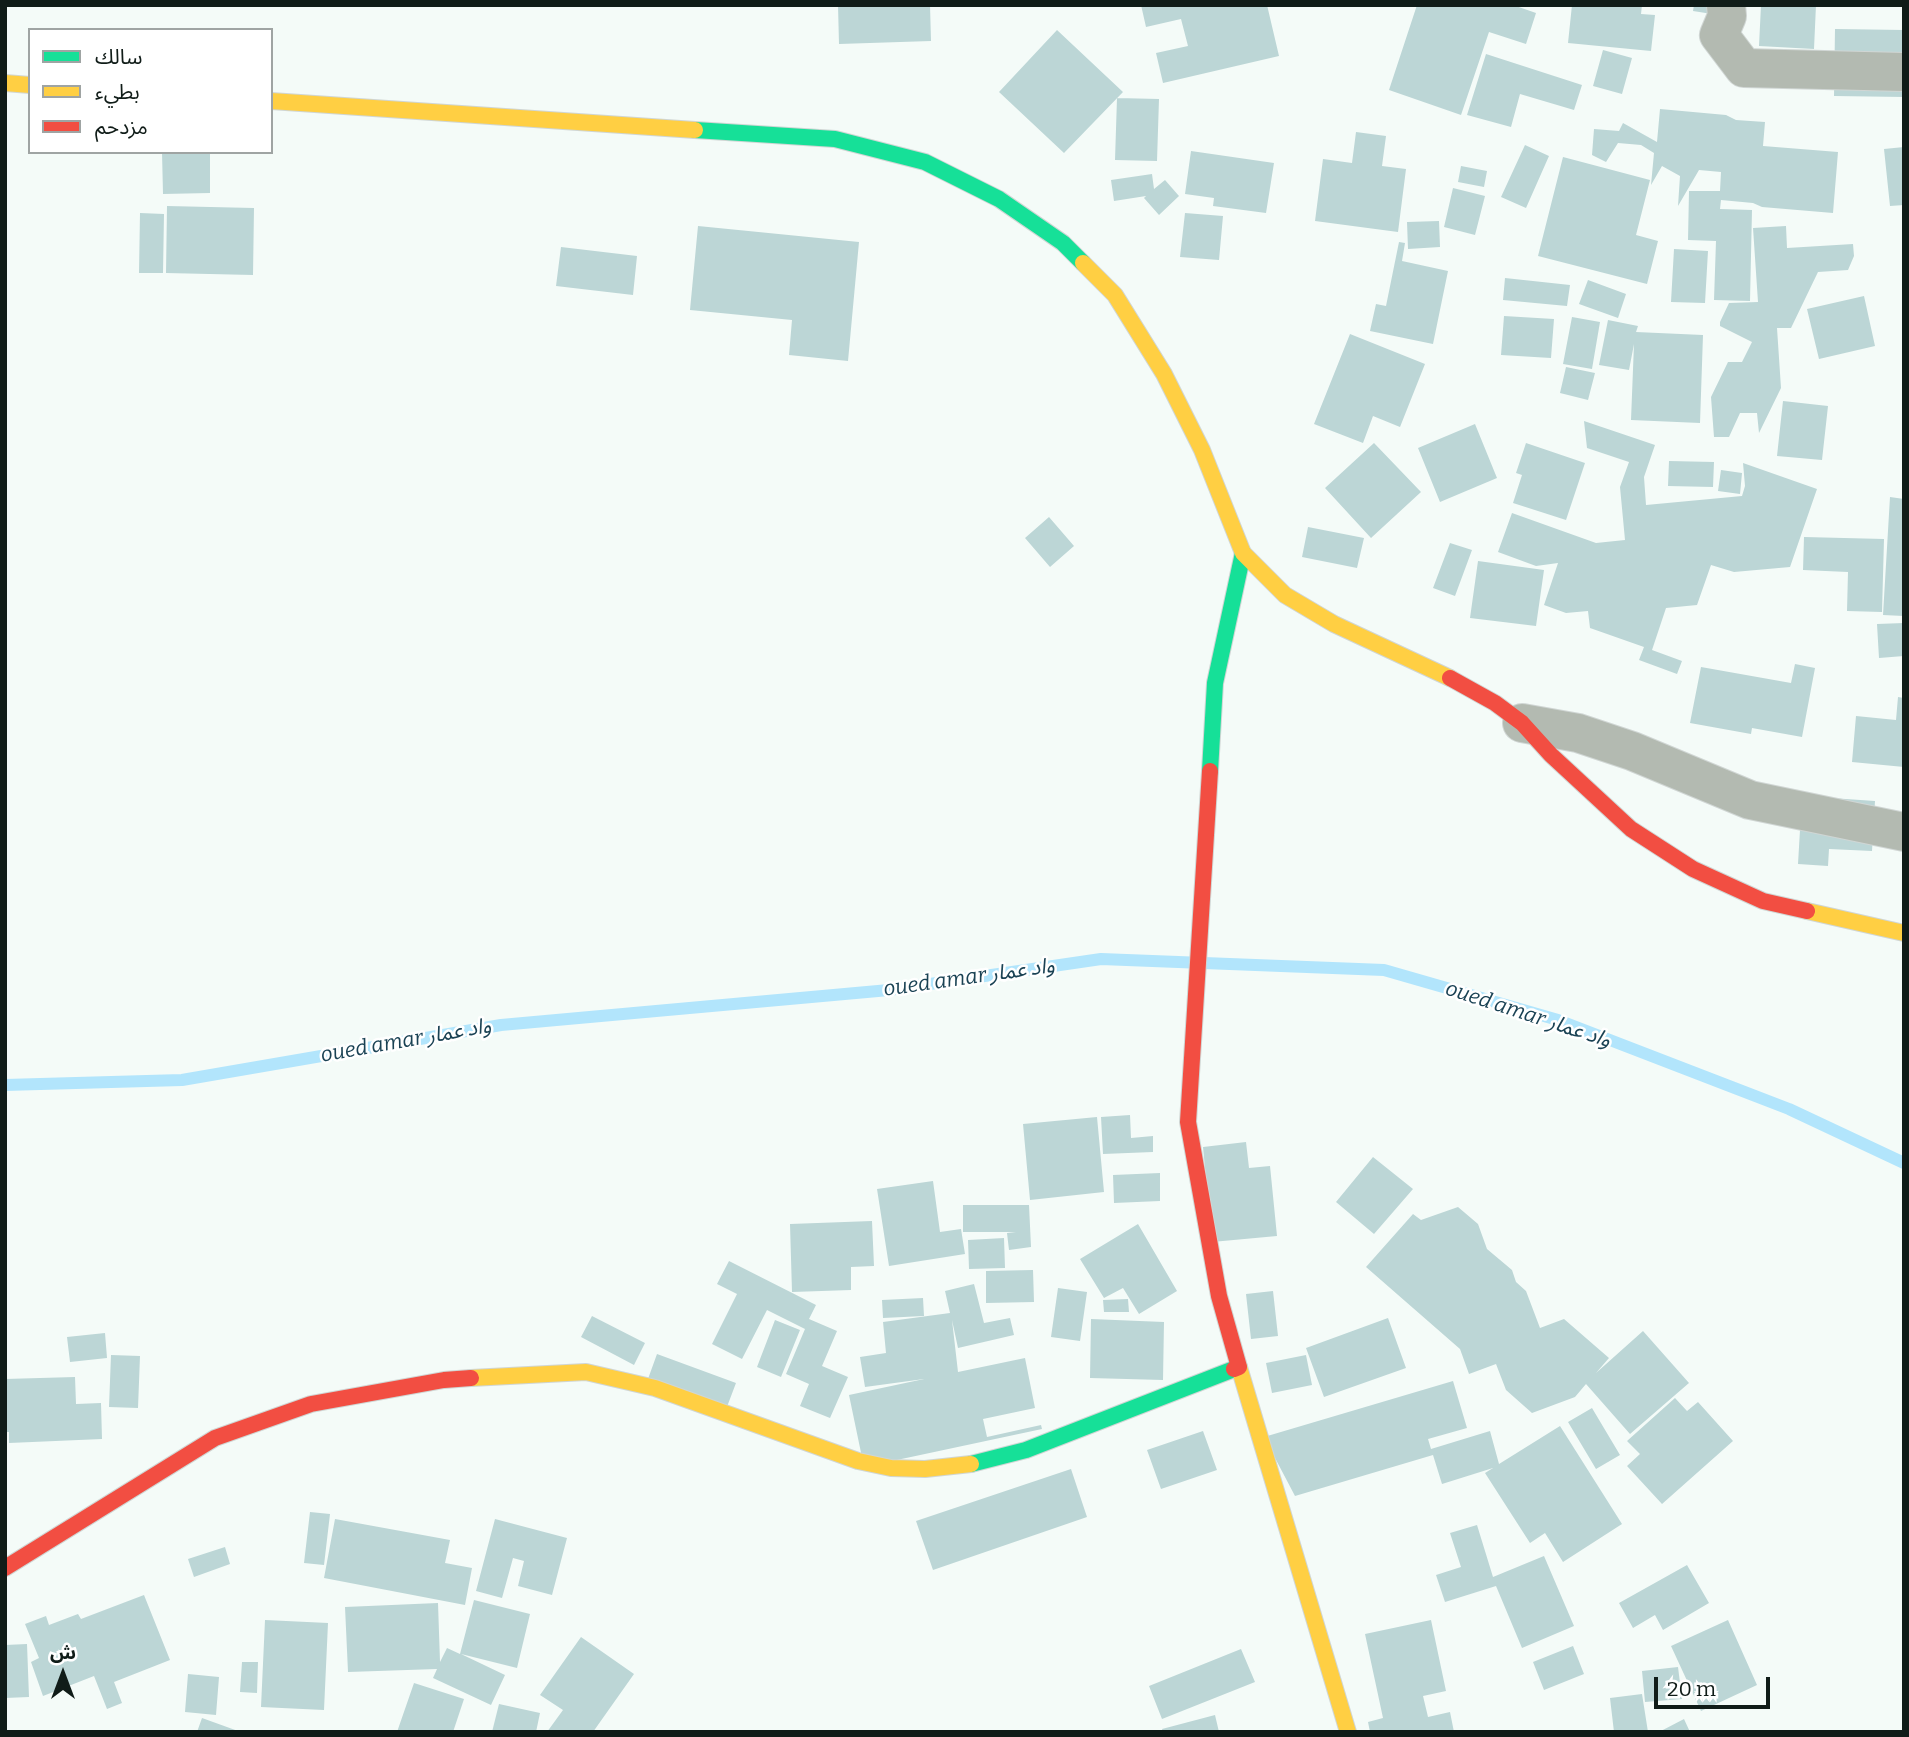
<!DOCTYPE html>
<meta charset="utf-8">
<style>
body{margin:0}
#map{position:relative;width:1909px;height:1737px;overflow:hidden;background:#f4fbf8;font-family:Bitter,"Noto Sans Arabic",serif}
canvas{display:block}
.frame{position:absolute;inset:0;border:7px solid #101c18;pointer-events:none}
.legend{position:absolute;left:28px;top:28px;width:245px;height:126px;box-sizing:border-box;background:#fff;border:2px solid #9fa4a3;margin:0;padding:9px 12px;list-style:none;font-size:21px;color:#101c18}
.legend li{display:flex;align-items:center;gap:14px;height:35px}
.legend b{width:35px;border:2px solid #9fa4a3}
.north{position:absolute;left:28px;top:1639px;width:70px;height:70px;-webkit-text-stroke:5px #fff;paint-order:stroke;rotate:0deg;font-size:19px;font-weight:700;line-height:28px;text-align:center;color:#101c18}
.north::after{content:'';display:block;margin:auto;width:24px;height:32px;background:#101c18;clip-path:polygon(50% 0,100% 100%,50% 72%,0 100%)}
.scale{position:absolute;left:1654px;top:1677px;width:116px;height:32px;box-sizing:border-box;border:4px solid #101c18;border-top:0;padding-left:9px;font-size:21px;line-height:24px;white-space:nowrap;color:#101c18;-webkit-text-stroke:5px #fff;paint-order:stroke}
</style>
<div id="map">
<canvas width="1909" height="1737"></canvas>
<div class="frame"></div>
<ul class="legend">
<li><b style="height:9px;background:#16e098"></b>سالك</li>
<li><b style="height:9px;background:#ffcf43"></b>بطيء</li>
<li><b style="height:9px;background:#f24e42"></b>مزدحم</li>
</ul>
<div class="north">ش</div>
<div class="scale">20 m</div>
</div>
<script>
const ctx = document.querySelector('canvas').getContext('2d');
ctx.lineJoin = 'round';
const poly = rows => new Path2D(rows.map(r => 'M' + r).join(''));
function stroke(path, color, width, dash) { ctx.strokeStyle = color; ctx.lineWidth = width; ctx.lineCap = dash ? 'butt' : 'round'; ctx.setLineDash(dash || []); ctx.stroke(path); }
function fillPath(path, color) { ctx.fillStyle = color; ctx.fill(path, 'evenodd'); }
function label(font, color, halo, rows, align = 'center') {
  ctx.font = font + ' Bitter,"Noto Sans Arabic",serif'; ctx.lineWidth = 5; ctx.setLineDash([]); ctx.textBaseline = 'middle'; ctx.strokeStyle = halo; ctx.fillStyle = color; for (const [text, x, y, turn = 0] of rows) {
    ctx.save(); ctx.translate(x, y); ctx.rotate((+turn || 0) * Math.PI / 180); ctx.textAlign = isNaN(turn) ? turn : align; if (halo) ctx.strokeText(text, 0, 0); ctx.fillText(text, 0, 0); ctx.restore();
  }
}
const stream = poly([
 [5,1085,182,1080,501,1025,889,990,1101,959,1384,970,1558,1020,1789,1109,1904,1163]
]);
const building = poly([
 [838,5,930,5,931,41,839,44],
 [1141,5,1267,5,1279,56,1163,83,1156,53,1188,46,1181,19,1146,27],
 [1417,5,1513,5,1536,13,1526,44,1489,32,1461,115,1389,90],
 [1572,5,1642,5,1641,14,1655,15,1651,51,1568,43],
 [1694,5,1714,5,1712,14,1693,11],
 [1761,5,1816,5,1814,49,1759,46],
 [1835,29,1904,30,1904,97,1834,96],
 [1057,30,1123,92,1064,153,999,92],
 [1603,50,1632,58,1622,94,1593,86],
 [1486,54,1582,85,1574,110,1520,94,1511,127,1467,115],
 [1117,98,1159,99,1157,161,1115,160],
 [1660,109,1726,115,1736,120,1765,122,1763,146,1838,152,1833,213,1762,207,1753,203,1721,200,1720,209,1752,210,1750,301,1714,300,1716,241,1688,240,1689,191,1720,191,1721,172,1699,170,1678,206,1680,176,1662,166,1651,185,1654,153,1641,145,1618,143,1606,162,1592,155,1594,129,1619,131,1623,123,1657,142],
 [1356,132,1386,136,1382,166,1406,169,1398,232,1315,221,1323,159,1352,163],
 [1525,145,1549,156,1526,208,1501,197],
 [1904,147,1904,205,1890,206,1884,149],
 [1191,151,1274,163,1266,213,1213,206,1214,198,1185,194],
 [162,152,210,152,210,193,163,194],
 [1563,157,1650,180,1636,235,1658,241,1647,284,1538,256],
 [1461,166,1487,171,1484,187,1458,182],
 [1152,174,1154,189,1165,180,1179,196,1159,215,1144,198,1146,196,1114,201,1111,180],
 [1453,188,1485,196,1475,235,1444,227],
 [167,206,254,208,253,275,166,273],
 [140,213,164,214,163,273,139,273],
 [1185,213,1223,216,1219,260,1180,257],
 [1439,221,1440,247,1408,249,1407,222],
 [698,226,859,242,848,361,789,355,792,320,690,310],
 [1786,226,1787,248,1853,244,1854,256,1848,270,1818,272,1791,328,1777,328,1781,388,1759,433,1757,413,1740,413,1729,437,1714,437,1711,397,1728,362,1742,362,1752,342,1720,326,1720,322,1729,303,1758,302,1753,228],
 [1399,242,1405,243,1402,261,1448,271,1433,344,1370,331,1376,304,1386,306],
 [561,247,637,256,633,295,556,286],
 [1674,249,1708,251,1705,303,1671,302],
 [1505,278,1570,285,1567,306,1503,300],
 [1588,280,1626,294,1618,318,1579,304],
 [1864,296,1875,346,1819,359,1807,309],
 [1504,316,1554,319,1551,358,1501,355],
 [1572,317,1600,322,1592,369,1563,364],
 [1608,320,1638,326,1636,332,1703,335,1700,423,1631,420,1634,344,1629,370,1599,365],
 [1350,334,1425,364,1400,427,1373,416,1363,443,1314,424],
 [1566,367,1595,373,1588,400,1560,393],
 [1783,401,1828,406,1822,460,1777,456],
 [1584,421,1655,445,1644,477,1646,505,1742,496,1745,486,1743,463,1817,489,1790,567,1734,572,1711,565,1697,605,1666,608,1652,650,1682,661,1677,674,1639,660,1644,647,1590,628,1588,611,1566,613,1544,605,1558,563,1536,566,1498,552,1512,513,1596,543,1625,540,1620,487,1629,462,1587,448],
 [1475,424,1497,478,1440,502,1418,448],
 [1374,443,1421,492,1371,538,1325,488],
 [1526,443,1585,463,1566,520,1513,503,1522,475,1516,473],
 [1669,461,1714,462,1713,487,1668,486],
 [1721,470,1742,473,1740,494,1718,491],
 [1890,497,1904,499,1904,616,1883,615],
 [1049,517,1074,546,1050,567,1025,538],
 [1308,527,1364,538,1357,568,1302,557],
 [1804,537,1884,539,1882,612,1847,611,1848,572,1803,570],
 [1450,543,1472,550,1455,596,1433,588],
 [1478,561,1544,570,1536,626,1470,618],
 [1904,623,1904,656,1879,658,1877,624],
 [1795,664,1815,668,1802,737,1752,728,1751,734,1690,723,1701,667,1791,683],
 [1898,697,1904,698,1904,767,1852,762,1856,716,1896,720],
 [1802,796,1875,801,1872,851,1829,849,1828,866,1798,864],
 [1130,1115,1131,1138,1153,1136,1153,1152,1103,1154,1101,1117],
 [1097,1117,1104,1192,1030,1200,1023,1124],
 [1246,1142,1249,1168,1270,1166,1277,1236,1212,1242,1203,1147],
 [1373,1157,1413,1189,1374,1234,1336,1202],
 [1160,1173,1160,1201,1114,1203,1113,1175],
 [933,1181,940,1232,961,1229,965,1254,889,1266,877,1189],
 [963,1205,1029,1205,1031,1247,1009,1250,1007,1233,1016,1232,963,1232],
 [1458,1207,1478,1224,1487,1249,1512,1270,1516,1282,1526,1291,1540,1328,1564,1319,1609,1358,1596,1373,1643,1331,1689,1383,1630,1434,1586,1384,1575,1397,1532,1413,1506,1390,1496,1364,1469,1374,1460,1349,1366,1267,1413,1214,1421,1220],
 [872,1221,874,1266,851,1267,851,1290,792,1292,790,1224],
 [1138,1224,1177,1291,1139,1314,1123,1288,1104,1298,1080,1259],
 [1004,1238,1005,1268,969,1269,968,1240],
 [729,1261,816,1305,809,1319,837,1331,822,1366,848,1377,830,1418,800,1406,809,1384,786,1374,805,1329,767,1310,742,1359,712,1344,737,1294,717,1284],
 [1033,1270,1034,1302,986,1303,986,1271],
 [974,1284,984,1323,1010,1318,1014,1335,958,1348,952,1320,958,1372,1025,1358,1035,1408,983,1419,987,1437,1041,1425,1042,1429,864,1467,849,1395,924,1379,865,1387,860,1357,886,1353,883,1322,950,1313,945,1291],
 [1058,1288,1087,1292,1080,1341,1051,1337],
 [1273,1291,1278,1336,1251,1339,1246,1294],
 [923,1298,924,1316,883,1318,882,1300],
 [1128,1299,1129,1312,1104,1312,1103,1300],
 [592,1316,645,1343,634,1365,581,1337],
 [1388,1318,1406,1368,1324,1397,1306,1348],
 [1091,1319,1164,1322,1163,1380,1090,1378],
 [775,1320,800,1330,781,1377,757,1367],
 [105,1333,107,1358,70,1362,67,1337],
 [657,1354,736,1383,722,1420,644,1390],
 [111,1355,140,1356,138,1408,109,1407],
 [1306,1355,1312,1385,1272,1393,1266,1363],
 [75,1377,76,1404,101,1403,102,1439,9,1443,9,1432,5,1432,5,1379],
 [1453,1381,1467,1428,1428,1439,1431,1449,1490,1431,1499,1464,1560,1426,1622,1524,1563,1562,1545,1533,1530,1543,1485,1473,1493,1468,1442,1484,1433,1455,1295,1496,1264,1437],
 [1675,1398,1687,1411,1698,1402,1733,1441,1662,1504,1627,1466,1640,1454,1627,1441],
 [1592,1408,1620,1455,1596,1469,1568,1422],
 [1203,1431,1217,1470,1161,1489,1147,1450],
 [1071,1469,1087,1517,933,1570,916,1521],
 [310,1512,330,1514,324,1565,304,1563],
 [335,1519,450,1540,445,1563,472,1568,465,1605,324,1578],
 [495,1519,567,1538,552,1595,518,1586,524,1561,513,1558,502,1598,476,1591],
 [1477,1525,1493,1577,1544,1556,1574,1626,1522,1648,1496,1586,1445,1602,1436,1575,1461,1567,1450,1533],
 [225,1547,230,1564,194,1577,188,1559],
 [1687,1565,1709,1603,1663,1630,1655,1615,1633,1628,1619,1603],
 [144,1595,170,1660,114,1682,122,1703,107,1709,94,1676,43,1696,31,1662,39,1658,25,1624,46,1616,49,1625,78,1614,81,1619],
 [474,1600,530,1614,517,1668,461,1654,505,1675,491,1705,433,1678,437,1669,348,1672,345,1607,438,1603,440,1662,447,1648,460,1654],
 [265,1620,328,1623,324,1710,261,1707],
 [1431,1620,1446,1691,1423,1696,1428,1717,1450,1712,1454,1732,1370,1732,1368,1722,1383,1718,1365,1634],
 [1728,1620,1757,1685,1701,1711,1671,1646],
 [581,1637,634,1674,593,1732,547,1732,563,1710,540,1695],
 [27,1644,29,1697,5,1698,5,1645],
 [1573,1646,1584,1674,1544,1690,1533,1662],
 [1241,1649,1255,1682,1162,1719,1149,1686],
 [242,1662,258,1662,257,1693,240,1692],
 [1678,1667,1682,1699,1645,1702,1642,1671],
 [188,1674,219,1677,216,1715,185,1712],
 [414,1683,464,1699,453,1732,397,1732],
 [1642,1694,1648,1732,1614,1732,1610,1698],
 [499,1704,540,1713,536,1732,492,1732],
 [1215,1715,1219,1732,1163,1732,1162,1729],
 [202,1718,238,1731,238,1732,197,1732],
 [1684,1719,1690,1732,1659,1732]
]);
const street = poly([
 [1726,5,1727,16,1719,35,1744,68,1904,72],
 [1522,723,1578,733,1632,751,1750,800,1904,832]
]);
const fast = poly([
 [695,130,835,139,925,162,999,199,1063,243,1083,263],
 [1210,771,1215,683,1243,553],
 [971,1464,1026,1450,1234,1369]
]);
const slow = poly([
 [5,83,30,85],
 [271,101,695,130],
 [1083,263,1115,295,1164,374,1202,450,1243,553,1285,595,1334,624,1450,678],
 [1807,911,1904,933],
 [1239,1367,1348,1732],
 [471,1378,586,1372,655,1388,858,1461,891,1468,925,1469,971,1464]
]);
const jam = poly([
 [1450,678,1495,703,1522,723,1551,755,1631,829,1693,869,1763,901,1807,911],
 [1210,771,1188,1122,1219,1296,1239,1367,1234,1369],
 [5,1568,215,1438,311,1404,444,1380,471,1378]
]);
const waterNames = [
 ["oued amar واد عمار",969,978,-8],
 ["oued amar واد عمار",1528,1015,18],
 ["oued amar واد عمار",406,1041,-10]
];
stroke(stream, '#b2e5fc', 12);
fillPath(building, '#bcd6d6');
stroke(street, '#d0d6d4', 40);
stroke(fast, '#d0d6d4', 18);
stroke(slow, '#d0d6d4', 18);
stroke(jam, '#d0d6d4', 18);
stroke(street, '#b3bab1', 38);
stroke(fast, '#16e098', 16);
stroke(slow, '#ffcf43', 16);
stroke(jam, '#f24e42', 16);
label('italic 21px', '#1a4254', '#fff', waterNames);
</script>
